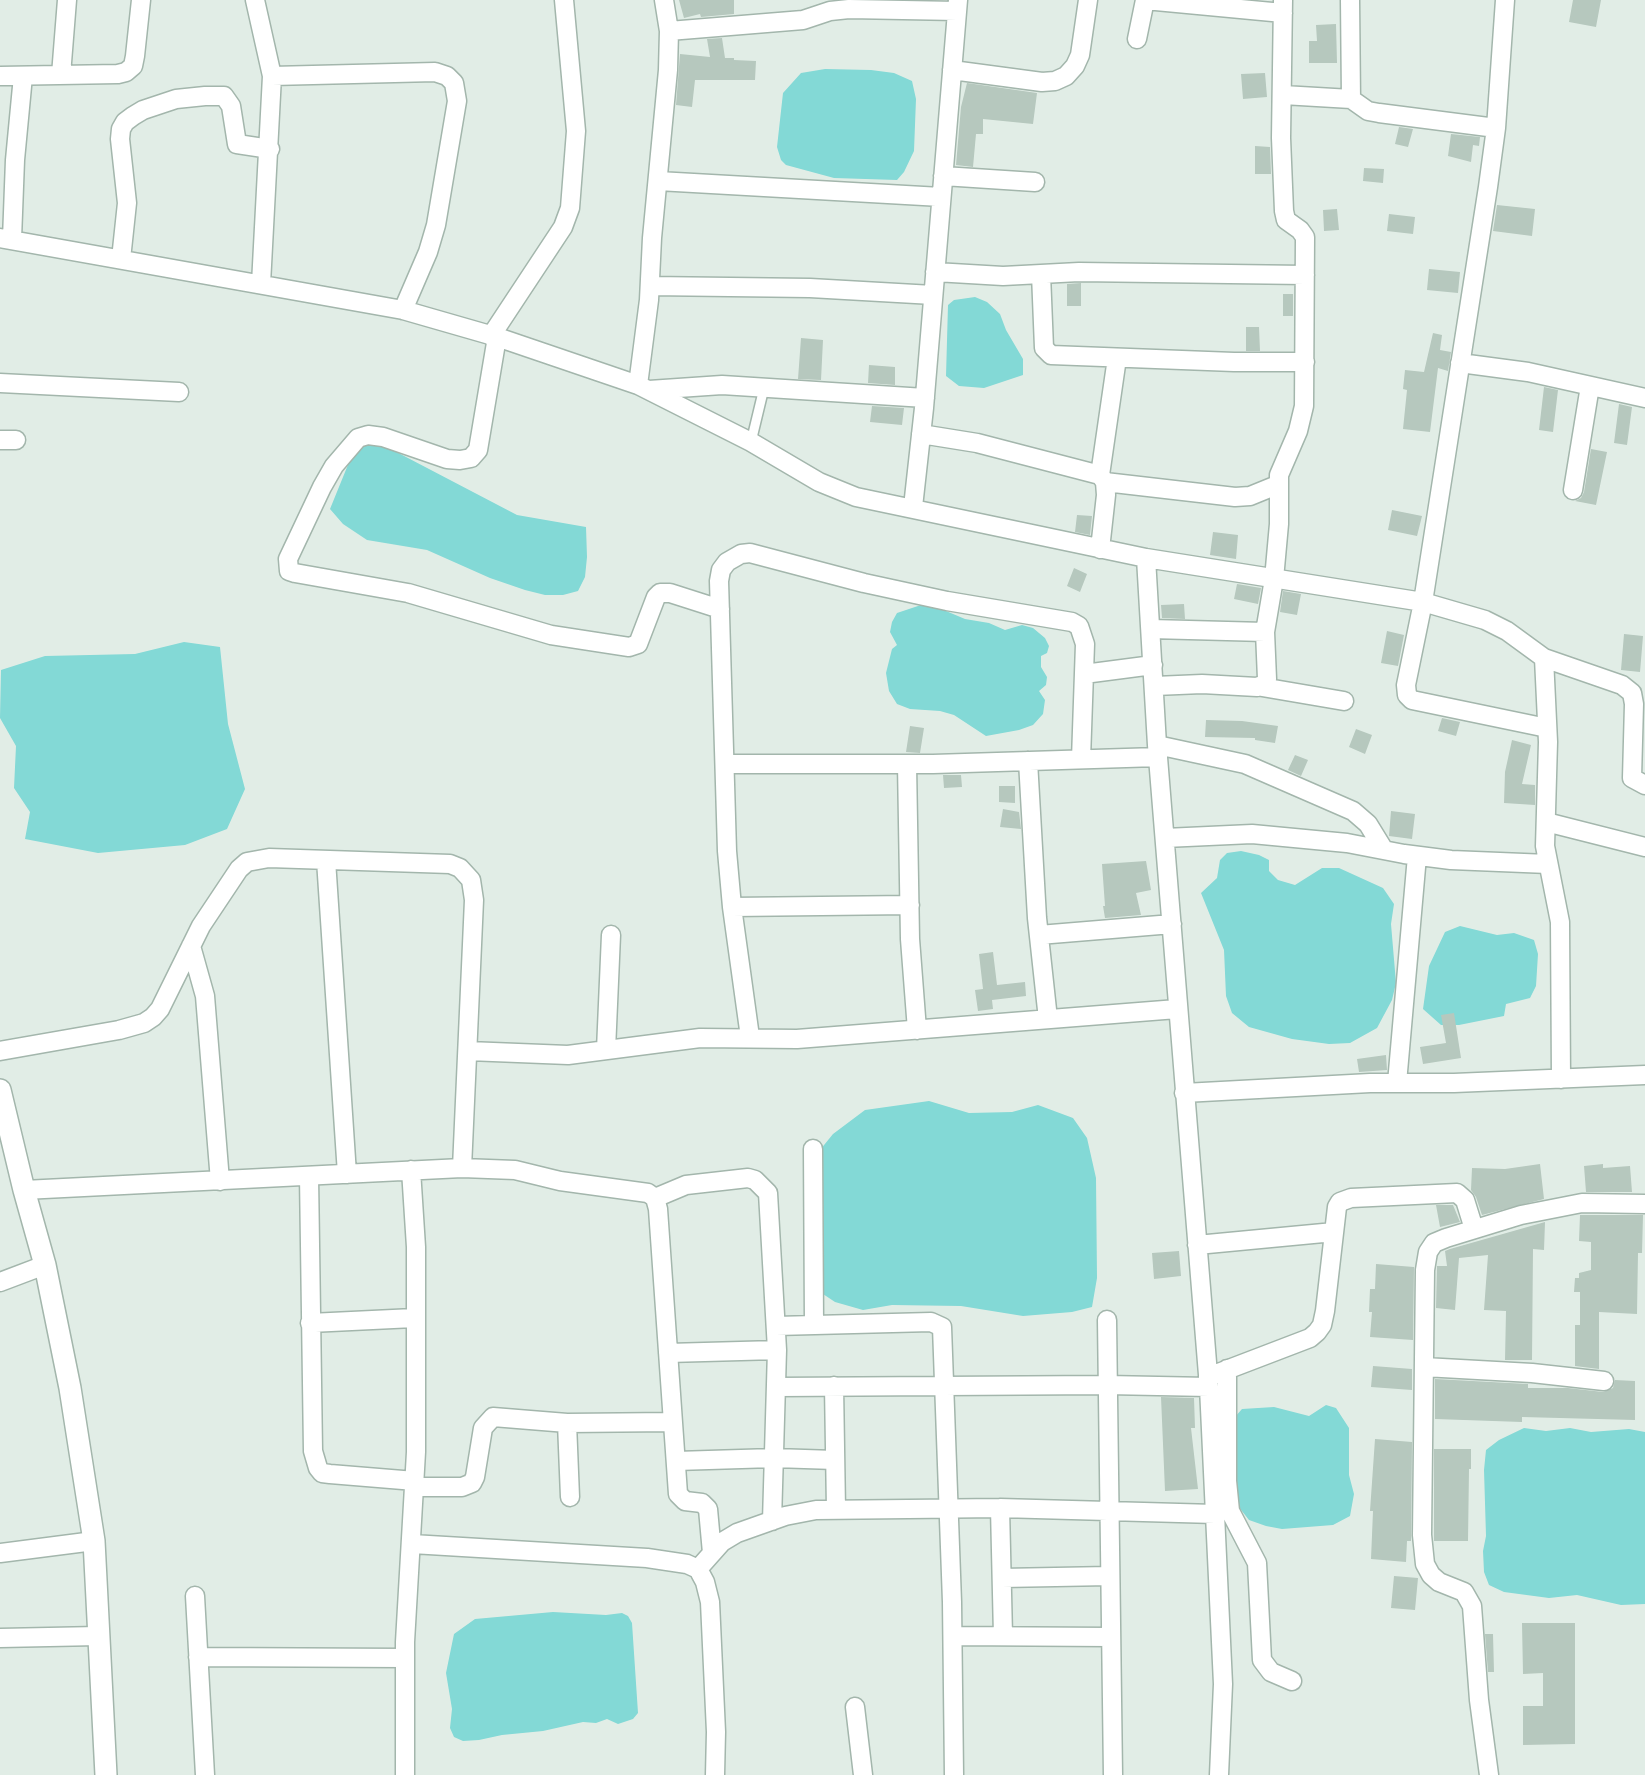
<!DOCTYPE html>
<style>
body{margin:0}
canvas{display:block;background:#e1ede6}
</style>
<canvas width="1645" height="1775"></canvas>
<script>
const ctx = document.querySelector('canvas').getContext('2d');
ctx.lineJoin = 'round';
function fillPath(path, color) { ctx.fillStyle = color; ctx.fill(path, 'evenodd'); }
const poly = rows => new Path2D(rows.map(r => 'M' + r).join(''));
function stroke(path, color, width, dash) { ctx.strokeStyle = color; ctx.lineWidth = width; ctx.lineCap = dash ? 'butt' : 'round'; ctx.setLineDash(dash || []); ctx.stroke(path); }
const water = poly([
 [825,69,871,70,894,73,912,81,916,99,914,151,904,172,897,180,834,178,786,165,781,160,777,147,783,93,801,73],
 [975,297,987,302,1000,314,1006,330,1023,359,1023,375,984,388,959,386,946,376,948,305,954,300],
 [367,444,385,446,517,515,586,527,587,557,585,577,578,591,563,595,545,595,525,590,490,578,427,550,367,540,343,524,330,509,354,450],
 [936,604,946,611,965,619,989,623,1005,630,1022,625,1033,628,1045,638,1049,646,1047,653,1041,656,1041,667,1047,677,1046,685,1039,691,1045,700,1043,714,1033,725,1019,730,986,736,954,715,940,711,910,709,897,704,889,691,886,673,892,649,897,645,890,632,892,622,897,613,921,605],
 [184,642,220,647,228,724,245,789,227,829,185,845,98,853,25,839,30,812,14,788,16,746,0,718,1,670,45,656,135,654],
 [1241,851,1259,855,1269,860,1269,871,1278,880,1295,885,1322,868,1339,868,1383,888,1394,904,1391,924,1396,983,1392,1000,1377,1028,1350,1043,1329,1044,1292,1039,1249,1027,1232,1013,1226,996,1224,950,1201,893,1217,878,1220,860,1227,853],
 [1460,926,1497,935,1514,933,1534,940,1538,954,1536,986,1530,998,1506,1004,1504,1016,1459,1025,1441,1025,1423,1009,1429,966,1445,932],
 [929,1101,969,1113,1012,1112,1038,1105,1073,1118,1087,1138,1096,1178,1097,1278,1092,1307,1072,1312,1023,1316,961,1306,892,1305,863,1310,835,1302,823,1294,820,1150,833,1134,865,1110],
 [1326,1405,1336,1408,1349,1428,1349,1475,1354,1494,1350,1516,1333,1525,1282,1529,1266,1526,1249,1520,1238,1506,1235,1490,1235,1417,1242,1409,1274,1407,1309,1416],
 [1524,1428,1546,1431,1570,1428,1591,1432,1629,1429,1645,1432,1645,1604,1621,1605,1577,1595,1549,1598,1504,1592,1489,1585,1484,1572,1483,1551,1486,1536,1484,1470,1486,1450,1499,1440],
 [553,1612,606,1615,622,1613,628,1616,632,1623,638,1713,633,1719,618,1724,607,1719,596,1723,583,1722,543,1731,502,1735,479,1740,463,1741,454,1737,450,1728,452,1709,446,1673,454,1634,475,1619]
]);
const building = poly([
 [679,0,734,0,734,14,701,17,700,14,684,18],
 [1573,0,1601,0,1596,27,1569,22],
 [1336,24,1337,63,1309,63,1309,41,1317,41,1316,25],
 [722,38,725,58,734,58,734,60,756,61,755,80,695,80,692,107,676,105,680,54,710,57,707,39],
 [1265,73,1267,97,1243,99,1241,74],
 [967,83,1037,93,1033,124,983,119,983,134,976,134,973,167,956,165,961,107],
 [1399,127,1413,129,1408,147,1395,144],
 [1451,134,1480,137,1479,146,1473,145,1471,162,1448,156],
 [1255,146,1270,147,1271,174,1255,174],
 [1364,168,1384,169,1383,183,1363,181],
 [1497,205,1535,209,1532,236,1493,231],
 [1337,209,1339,230,1324,231,1323,210],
 [1389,214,1415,217,1413,234,1387,231],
 [1429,269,1460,272,1458,293,1427,290],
 [1081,283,1081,306,1067,306,1067,284],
 [1283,294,1293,294,1293,316,1283,316],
 [1246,327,1259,327,1260,351,1246,351],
 [1433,333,1442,335,1440,350,1451,352,1448,371,1438,368,1430,432,1403,429,1407,390,1403,389,1405,370,1424,372],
 [801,338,823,340,821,380,798,379],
 [869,365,895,367,895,385,868,383],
 [1544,387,1558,390,1553,432,1539,430],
 [1619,404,1632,407,1627,445,1614,443],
 [872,406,904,408,902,425,870,422],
 [1591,449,1607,452,1596,505,1575,501,1581,498,1584,492],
 [1392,510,1422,516,1417,536,1388,530],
 [1077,515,1092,516,1090,535,1075,532],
 [1213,532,1238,535,1236,559,1210,555],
 [1074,568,1087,574,1080,592,1067,586],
 [1237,584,1261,588,1258,604,1234,599],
 [1283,591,1301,594,1297,615,1280,612],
 [1184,604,1185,619,1162,618,1161,605],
 [1387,631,1404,635,1398,666,1381,663],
 [1624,634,1643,636,1640,672,1621,670],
 [1442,718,1460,722,1456,736,1438,731],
 [1206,720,1242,721,1278,726,1275,743,1255,740,1255,738,1205,737],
 [910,726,924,728,920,753,906,752],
 [1356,729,1372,735,1365,754,1349,747],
 [1512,740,1531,745,1522,784,1535,785,1535,805,1504,803,1505,772],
 [1295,755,1308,760,1301,776,1288,770],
 [943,775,961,775,962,787,944,788],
 [999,786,1015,786,1015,803,999,802],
 [1003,809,1019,812,1021,829,1000,827],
 [1391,811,1415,814,1412,839,1389,836],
 [1146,861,1151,890,1136,893,1141,915,1105,918,1103,906,1105,906,1102,864],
 [993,952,997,985,1025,982,1026,996,992,1000,993,1009,978,1011,975,990,983,989,979,954],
 [1454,1013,1461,1058,1423,1064,1420,1047,1446,1043,1441,1015],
 [1386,1055,1387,1070,1359,1072,1357,1059],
 [1540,1164,1544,1199,1482,1215,1476,1197,1471,1190,1472,1168,1505,1169],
 [1603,1164,1603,1168,1630,1166,1632,1192,1586,1192,1584,1166],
 [1436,1205,1453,1205,1460,1222,1440,1227],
 [1580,1215,1643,1215,1642,1253,1638,1253,1637,1314,1599,1312,1599,1369,1575,1366,1575,1325,1580,1325,1580,1292,1574,1292,1575,1278,1579,1278,1579,1273,1591,1270,1591,1242,1579,1241],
 [1545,1222,1544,1250,1533,1249,1532,1360,1505,1360,1506,1311,1484,1310,1488,1255,1459,1258,1455,1310,1436,1308,1437,1266,1447,1266,1445,1251,1450,1249],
 [1179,1251,1181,1276,1154,1279,1152,1253],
 [1376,1264,1414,1267,1413,1340,1370,1337,1372,1312,1369,1312,1370,1289,1375,1289],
 [1373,1366,1412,1369,1412,1390,1371,1387],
 [1435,1379,1528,1384,1528,1388,1568,1388,1603,1392,1613,1388,1615,1380,1635,1381,1635,1420,1522,1417,1522,1422,1435,1419],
 [1161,1397,1194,1398,1195,1428,1191,1428,1198,1489,1165,1491],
 [1375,1439,1412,1442,1411,1541,1407,1541,1406,1562,1371,1559,1373,1511,1370,1511],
 [1434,1449,1471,1449,1471,1469,1469,1469,1468,1541,1434,1541],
 [1394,1576,1418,1578,1415,1610,1391,1608],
 [1522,1623,1575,1623,1575,1744,1523,1745,1523,1706,1543,1706,1543,1673,1523,1674],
 [1485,1634,1493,1634,1494,1672,1488,1672]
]);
const service = poly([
 [751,442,764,388]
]);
const minor = poly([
 [255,0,272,76,261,284],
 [1145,0,1283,13],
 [1350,0,1351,99],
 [1505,0,1496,128,1488,187,1423,602,1406,685,1407,695,1412,700,1547,728],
 [669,31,803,20,830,11,849,9,957,11],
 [1137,39,1145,0],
 [952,70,1042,82,1055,81,1066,76,1075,66,1080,55,1088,0],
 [61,75,67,0],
 [0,76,118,74,126,72,133,66,135,56,141,0],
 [272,76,435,72,447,76,454,83,457,101,436,225,428,252,403,310],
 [1283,95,1351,99,1368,111,1379,113,1496,128],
 [943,176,1035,182],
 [658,181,941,197],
 [0,238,403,310,497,337,638,385,751,442,819,482,856,497,1146,558,1423,602,1485,620,1507,631,1544,658,1622,685,1632,693,1634,704,1632,778,1645,785],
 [12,239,15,160,23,76],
 [121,259,127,203,120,139,121,129,125,122,133,116,143,110,176,99,205,96,224,96,231,106,237,144,270,149],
 [935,272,1003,276,1079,272,1305,275],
 [1041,274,1044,348,1051,355,1234,362,1305,362],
 [650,286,810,288,933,295],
 [491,336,563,227,570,208,576,131,564,0],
 [497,337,478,450,471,458,460,460,447,459,383,437,368,435,358,438,334,466,322,487,288,559,289,571,295,573,408,593,551,635,629,647,638,644,656,597,660,593,670,593,720,609],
 [1460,363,1528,372,1645,398],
 [0,383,179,392],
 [638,385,649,300,652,238,668,70,669,31,664,0],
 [649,390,722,385,925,398],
 [921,434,977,443,1100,475,1105,482,1106,495,1100,549],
 [0,440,16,440],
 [1100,475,1117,358],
 [1105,482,1235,497,1250,496,1277,485],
 [1573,490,1590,386],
 [913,507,924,408,958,0],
 [1146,558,1157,745,1209,1387,1223,1684,1219,1775],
 [1151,629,1265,632],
 [1544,658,1548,742,1545,846,1560,922,1561,1079],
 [1084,674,1153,665],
 [1155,686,1202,684,1257,687,1265,684,1267,679,1265,632,1274,579,1279,524,1279,475,1298,431,1304,406,1305,237,1300,230,1286,220,1284,211,1281,138,1283,0],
 [1262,687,1344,701],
 [1157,745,1245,764,1353,811,1368,824,1384,850],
 [1028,761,1037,918,1048,1019],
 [725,764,933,764,1158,757],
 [907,764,910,939,917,1030],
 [1546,822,1645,847],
 [1165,838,1252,834,1347,843,1404,854,1451,860,1548,864],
 [326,860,347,1174],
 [732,907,910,905],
 [1039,935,1172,924],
 [191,946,205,996,220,1181],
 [750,1037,732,907,727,851,719,581,721,570,727,562,741,554,750,553,864,583,947,601,1072,622,1079,626,1085,644,1081,759],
 [606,1050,611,935],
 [0,1051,119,1030,144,1023,153,1017,160,1009,201,926,239,869,247,862,269,858,450,864,460,868,471,880,474,900,462,1168],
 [468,1051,568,1055,700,1038,797,1039,1177,1009],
 [1397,1083,1417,856],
 [1184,1093,1370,1083,1454,1083,1645,1075],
 [813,1149,814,1325],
 [309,1176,313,1451,318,1468,322,1473,330,1474,415,1481],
 [24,1190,462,1168,515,1170,560,1181,648,1193,655,1198,658,1209,678,1494,685,1501,702,1503,708,1509,712,1553],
 [655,1198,686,1185,748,1178,755,1180,768,1193,777,1350,772,1521],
 [1197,1245,1334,1232],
 [0,1282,45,1265],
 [1107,1320,1113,1775],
 [310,1323,414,1318],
 [776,1326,931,1322,942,1327,952,1602,954,1775],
 [668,1353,777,1350],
 [1424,1367,1532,1373,1604,1381],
 [1227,1369,1227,1481,1230,1511,1257,1563,1262,1660,1271,1672,1292,1681],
 [1208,1377,1310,1338,1317,1332,1322,1325,1325,1311,1337,1207,1340,1202,1351,1198,1457,1193,1465,1200,1474,1229],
 [834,1386,836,1510],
 [777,1387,1107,1385,1209,1387],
 [567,1423,570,1497],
 [676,1461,774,1458,835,1460],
 [415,1487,462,1487,472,1483,475,1477,483,1428,493,1417,567,1423,673,1422],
 [1000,1508,1003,1636],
 [412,1544,647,1558,687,1564,698,1569,705,1582,710,1602,716,1732,715,1775],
 [0,1553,94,1541],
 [698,1569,722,1542,737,1533,785,1516,816,1510,1000,1508,1215,1514],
 [1002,1578,1109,1576],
 [195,1596,205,1775],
 [953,1636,1110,1637],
 [0,1638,98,1636],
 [198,1657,405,1658],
 [855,1707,863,1775],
 [405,1775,405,1642,416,1452,416,1247,411,1170],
 [1489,1775,1479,1700,1472,1606,1464,1592,1439,1582,1431,1575,1425,1564,1422,1535,1425,1270,1428,1252,1434,1243,1446,1238,1521,1215,1582,1203,1645,1204]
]);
const tertiary = poly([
 [0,1090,24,1190,45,1265,70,1388,94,1541,106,1775]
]);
fillPath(water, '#83d9d6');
fillPath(building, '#b6c8be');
stroke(service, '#a3b6ac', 12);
stroke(minor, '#a3b6ac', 21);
stroke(tertiary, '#a3b6ac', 24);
stroke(service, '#fff', 9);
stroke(minor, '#fff', 18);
stroke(tertiary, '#fff', 21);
</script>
